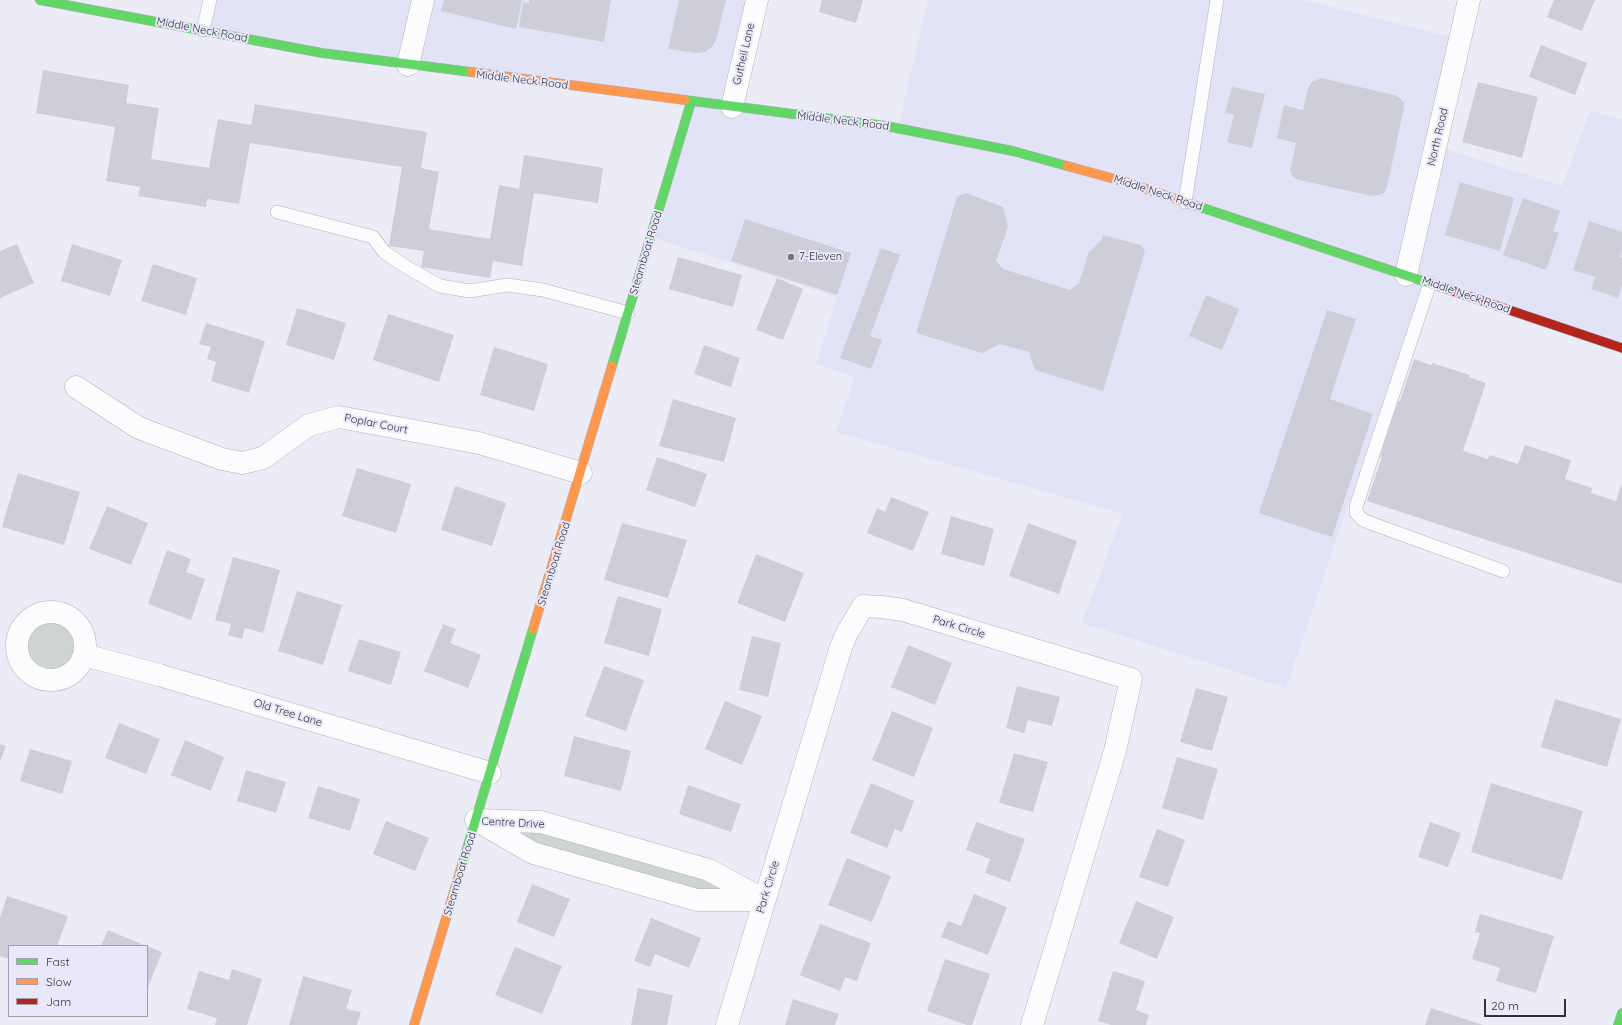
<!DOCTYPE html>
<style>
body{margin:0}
#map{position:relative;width:1622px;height:1025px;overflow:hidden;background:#ececf6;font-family:Quicksand,sans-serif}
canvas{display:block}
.legend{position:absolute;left:8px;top:945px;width:140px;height:72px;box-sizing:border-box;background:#e8e8fa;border:1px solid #a0a0af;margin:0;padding:5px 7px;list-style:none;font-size:12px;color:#33333e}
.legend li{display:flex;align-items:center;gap:8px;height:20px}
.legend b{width:20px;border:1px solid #a0a0af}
.scale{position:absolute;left:1484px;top:999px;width:82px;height:18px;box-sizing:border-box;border:2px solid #33333e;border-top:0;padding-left:5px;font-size:12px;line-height:14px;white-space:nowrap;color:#33333e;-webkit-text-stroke:3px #e8e8fa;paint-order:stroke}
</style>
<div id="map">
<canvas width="1622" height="1025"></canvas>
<ul class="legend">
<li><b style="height:5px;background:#63d668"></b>Fast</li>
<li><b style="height:5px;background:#ff974d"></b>Slow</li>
<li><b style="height:5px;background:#b3261e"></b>Jam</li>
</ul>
<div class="scale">20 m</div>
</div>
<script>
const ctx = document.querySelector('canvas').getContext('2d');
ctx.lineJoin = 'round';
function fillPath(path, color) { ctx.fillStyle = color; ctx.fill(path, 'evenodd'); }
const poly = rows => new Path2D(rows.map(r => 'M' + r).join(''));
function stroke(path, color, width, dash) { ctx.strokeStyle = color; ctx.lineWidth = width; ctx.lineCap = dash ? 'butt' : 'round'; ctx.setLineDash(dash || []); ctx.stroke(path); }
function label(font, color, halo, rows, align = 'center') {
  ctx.font = font + ' Quicksand,sans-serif'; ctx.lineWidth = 4; ctx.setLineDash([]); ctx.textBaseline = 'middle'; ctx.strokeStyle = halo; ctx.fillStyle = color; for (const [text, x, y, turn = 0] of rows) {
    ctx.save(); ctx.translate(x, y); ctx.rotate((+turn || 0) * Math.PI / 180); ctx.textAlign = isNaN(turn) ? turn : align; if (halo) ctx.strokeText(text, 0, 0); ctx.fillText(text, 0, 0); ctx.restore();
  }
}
const built = poly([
 [210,0,757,0,732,107,898,127,928,0,1305,0,1460,39,1436,146,1562,186,1590,111,1622,119,1622,348,1424,281,1286,688,1082,623,1122,514,836,432,855,377,816,364,837,297,651,237,691,102,203,30]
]);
const green = poly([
 '21 646a29 29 0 1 1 58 0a29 29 0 1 1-58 0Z',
 [498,826,539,828,707,875,745,895,697,893,534,845]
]);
const building = poly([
 [444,0,522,0,516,29,441,11],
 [529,0,611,0,604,42,519,27,523,2,529,3],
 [679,0,726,0,716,40,712,47,705,52,697,53,668,49],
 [822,0,863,0,856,23,819,12],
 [1554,0,1595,0,1582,31,1547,17],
 [1541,45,1587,63,1575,95,1529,77],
 [43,70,129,85,126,103,159,108,151,159,209,168,218,119,251,125,255,104,427,132,421,168,439,172,429,229,490,239,499,185,519,189,524,155,603,168,598,203,534,193,522,266,493,261,490,278,421,267,424,251,389,246,402,167,250,143,239,204,207,199,206,207,138,196,140,187,106,181,115,127,36,113],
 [1321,78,1394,95,1400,98,1404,103,1404,108,1387,187,1384,193,1379,195,1372,196,1299,180,1293,177,1290,171,1296,143,1277,138,1284,105,1303,110,1308,88,1312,82],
 [1478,82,1538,97,1522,158,1462,142],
 [1232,87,1265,94,1252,148,1227,142,1234,115,1225,113],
 [1460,182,1514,198,1500,251,1445,235],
 [966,193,1003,207,1008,227,996,261,1003,269,1070,290,1079,283,1089,252,1102,239,1103,235,1141,245,1145,251,1103,391,1035,370,1029,352,1000,344,982,353,916,333,957,197],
 [1523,198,1560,211,1553,231,1559,233,1546,270,1503,255],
 [745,219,851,253,837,295,731,261],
 [1589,221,1622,232,1622,250,1620,257,1622,258,1622,285,1618,298,1591,289,1595,277,1573,270],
 [17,244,34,283,0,298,0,251],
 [72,244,122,260,110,296,61,281],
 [881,248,900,255,870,336,882,340,871,369,840,358],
 [678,257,742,275,733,307,669,289],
 [153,264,197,278,186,315,141,301],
 [777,278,803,289,783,340,756,330],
 [1206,295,1239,309,1222,350,1189,336],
 [297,308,346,323,334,360,286,345],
 [1327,310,1356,319,1330,399,1373,414,1332,537,1259,513],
 [388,314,454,335,439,382,373,360],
 [206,323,265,341,249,393,211,381,216,362,207,359,211,347,199,344],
 [704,345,740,358,731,387,694,374],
 [494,347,548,364,534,411,480,395],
 [1414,359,1431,365,1432,363,1470,375,1469,377,1486,383,1463,451,1488,459,1490,455,1518,464,1525,445,1571,460,1565,479,1592,488,1591,493,1616,501,1622,483,1622,584,1367,501,1382,457,1380,457,1398,401,1400,401],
 [673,399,736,418,724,462,659,446],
 [657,457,707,474,695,507,646,490],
 [357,468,411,484,396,533,342,516],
 [18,473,80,492,64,545,2,527],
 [455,486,506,503,492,546,441,530],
 [891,497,929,512,913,551,867,533,877,508,885,512],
 [107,506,148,523,131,565,89,549],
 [951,516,994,529,984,566,941,554],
 [622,523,687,540,668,598,604,580],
 [1028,523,1077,541,1059,594,1009,576],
 [167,550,191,559,186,572,205,579,191,620,148,604],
 [756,554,804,573,785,622,737,603],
 [233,557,280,570,263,633,245,628,242,639,228,635,231,624,215,620],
 [297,591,342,605,323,665,278,651],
 [618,596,662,609,649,656,604,643],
 [443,624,456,629,450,643,481,655,468,688,424,671],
 [752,636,781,643,768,697,739,690],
 [359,639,401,652,391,685,348,671],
 [908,645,952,663,935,705,891,687],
 [604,666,644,680,626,731,585,716],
 [1017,686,1060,697,1052,726,1028,720,1024,733,1006,728],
 [1196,688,1228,697,1212,751,1180,742],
 [1555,699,1621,719,1607,767,1541,747],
 [725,701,762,716,742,765,705,749],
 [892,711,933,728,914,777,872,760],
 [119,723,160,739,146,774,105,758],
 [574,736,631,751,621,791,564,776],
 [185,740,224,757,211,791,171,775],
 [0,744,6,746,0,762],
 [30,749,72,761,62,794,20,781],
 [1014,753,1048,762,1033,812,999,803],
 [1177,757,1218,769,1203,820,1162,808],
 [246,770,286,782,276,813,237,801],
 [871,783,914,801,902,832,895,829,887,848,850,833],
 [1491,783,1583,811,1562,880,1471,852],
 [688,785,741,804,731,832,679,814],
 [318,786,360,799,350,831,308,818],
 [386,821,429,838,415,871,373,854],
 [976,822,1025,839,1010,882,985,873,990,859,966,850],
 [1430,822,1461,833,1448,867,1418,857],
 [1157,829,1185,840,1168,887,1139,877],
 [847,858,891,876,872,922,828,905],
 [532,884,570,899,554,937,517,922],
 [974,894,1007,907,988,955,941,937,948,921,961,926],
 [7,896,68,916,57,946,9,946,9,959,0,956,0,918],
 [1136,901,1174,917,1157,959,1119,943],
 [1480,914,1554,936,1536,993,1496,981,1500,968,1472,959,1480,933,1475,932],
 [651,918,701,938,689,968,655,954,650,967,634,961],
 [820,924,871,943,857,981,845,977,840,991,800,975],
 [108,930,146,946,101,946],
 [147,946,162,952,147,990],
 [515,947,562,966,542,1014,495,995],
 [945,959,990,974,972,1025,967,1025,927,1011],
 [232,969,262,979,247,1025,215,1025,217,1018,187,1009,199,971,229,980],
 [1113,971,1145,981,1136,1010,1149,1015,1146,1025,1111,1025,1098,1021],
 [303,976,352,990,346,1009,361,1012,357,1025,289,1025],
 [638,988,673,995,667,1025,631,1025],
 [793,999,839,1014,835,1025,785,1025],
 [1431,1008,1483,1025,1425,1025]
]);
const lane = poly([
 [203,30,210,0],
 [1185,202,1217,0],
 [277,212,373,237,384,252,408,268,440,286,470,291,507,285,543,290,628,313],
 [1430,283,1371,460,1356,507,1356,513,1363,520,1373,524,1503,571]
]);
const street = poly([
 [408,65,423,0],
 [732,107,757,0],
 [1406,275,1469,0],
 [76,387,139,428,222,459,242,463,263,458,309,425,339,417,479,443,581,473],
 '17 646a34 34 0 1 1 68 0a34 34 0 1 1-68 0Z',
 [84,655,159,675,490,773],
 [476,820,541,822,709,870,764,900,697,900,533,853,476,820],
 [727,1025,841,647,847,633,863,606,882,607,903,610,1131,679,1115,751,1032,1025]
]);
const fast = poly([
 [40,0,322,53,471,72],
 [685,100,886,126,1013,151,1067,166],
 [1197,206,1441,287],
 [612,366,691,102],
 [462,865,533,629],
 [1618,1025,1622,1013]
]);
const slow = poly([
 [471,72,685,100],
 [1067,166,1122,181,1197,206],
 [533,629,612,366],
 [414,1025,462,865]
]);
const jam = poly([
 [1441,287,1622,348]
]);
const markers = [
 [791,257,4,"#74747e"]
];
const streetNames = [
 ["Middle Neck Road",202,30,11],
 ["Gutheil Lane",744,54,-77],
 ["Middle Neck Road",522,80,7],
 ["Middle Neck Road",843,121,7],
 ["North Road",1438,137,-77],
 ["Middle Neck Road",1158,193,18],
 ["Steamboat Road",646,253,-73],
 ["Middle Neck Road",1466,295,19],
 ["Poplar Court",376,424,11],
 ["Steamboat Road",554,564,-73],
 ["Park Circle",959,627,17],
 ["Old Tree Lane",288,713,17],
 ["Centre Drive",513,823,3],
 ["Steamboat Road",460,874,-73],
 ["Park Circle",768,887,-73]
];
const poiNames = [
 ["7-Eleven",799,257]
];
fillPath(built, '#e3e3f8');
fillPath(green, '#ced5d1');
fillPath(building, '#ceced8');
stroke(lane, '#b0b0ba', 14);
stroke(street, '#b0b0ba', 23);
stroke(fast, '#b0b0ba', 10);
stroke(slow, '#b0b0ba', 10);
stroke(jam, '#b0b0ba', 10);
stroke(lane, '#fcfcfe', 13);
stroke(street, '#fcfcfe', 22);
stroke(fast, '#63d668', 9);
stroke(slow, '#ff974d', 9);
stroke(jam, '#b3261e', 9);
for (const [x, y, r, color] of markers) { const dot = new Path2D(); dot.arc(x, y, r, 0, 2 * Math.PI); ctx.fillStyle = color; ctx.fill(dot); stroke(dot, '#e8e8fa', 1.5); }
label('11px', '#33333e', '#e8e8fa', streetNames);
label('11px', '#33333e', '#e8e8fa', poiNames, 'left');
</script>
